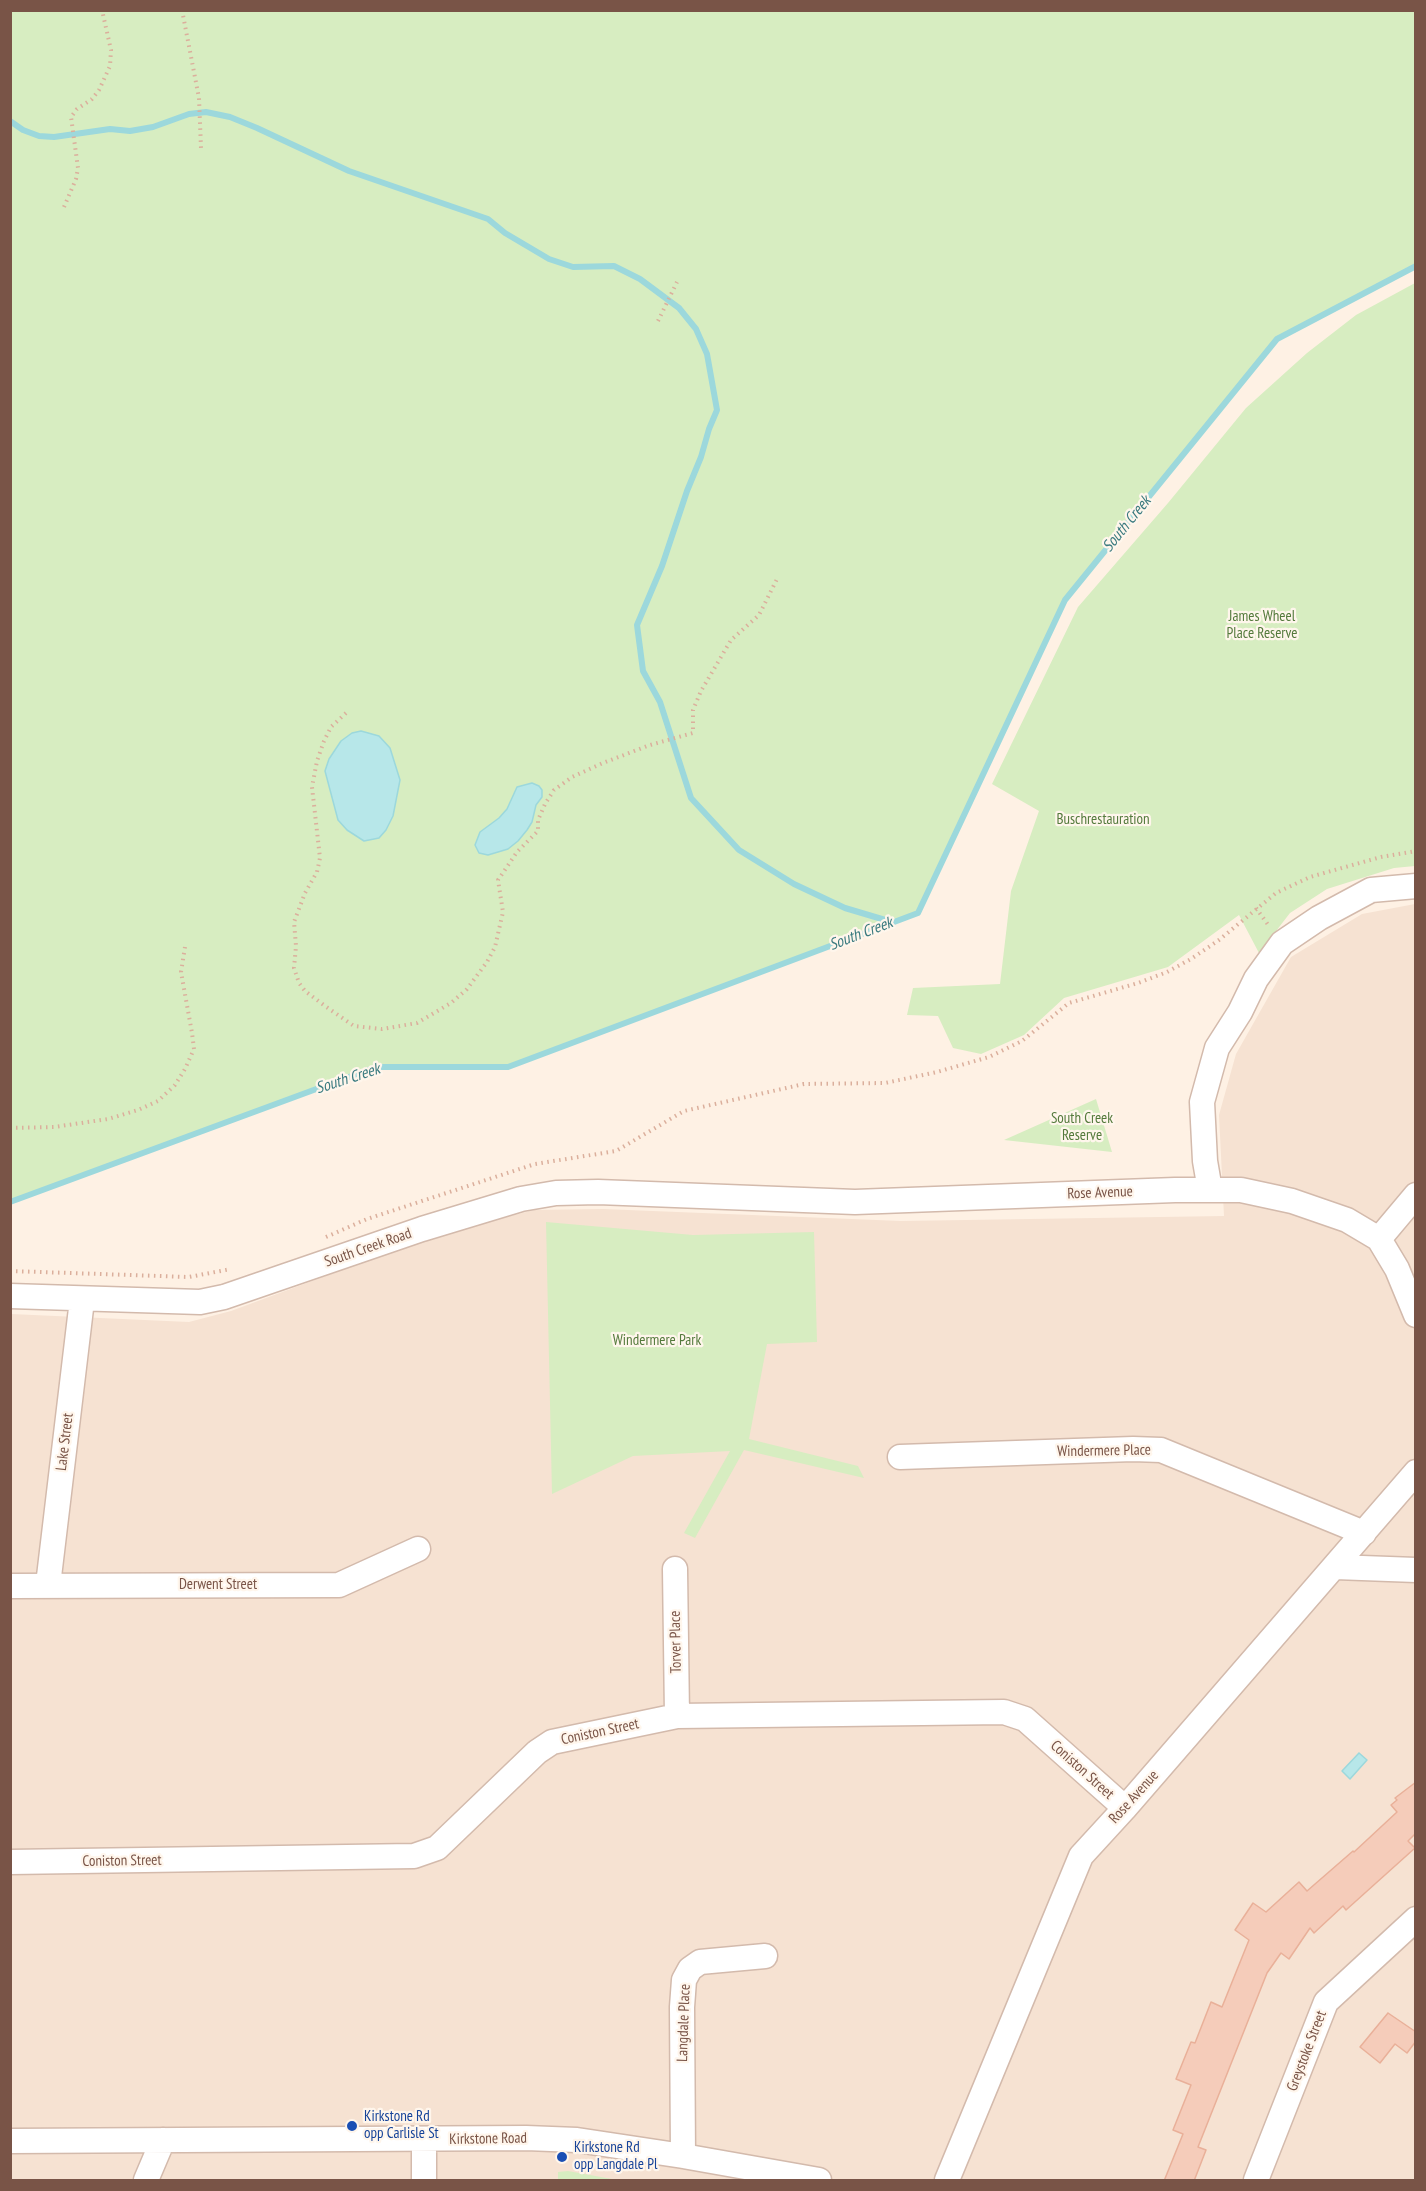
<!DOCTYPE html>
<style>
body{margin:0}
#map{position:relative;width:1426px;height:2191px;overflow:hidden;background:#fef1e4;font-family:"PT Sans Narrow",sans-serif}
canvas{display:block}
.frame{position:absolute;inset:0;border:12px solid #795447;pointer-events:none}
</style>
<div id="map">
<canvas width="1426" height="2191"></canvas>
<div class="frame"></div>
</div>
<script>
const ctx = document.querySelector('canvas').getContext('2d');
ctx.lineJoin = 'round';
function fillPath(path, color) { ctx.fillStyle = color; ctx.fill(path, 'evenodd'); }
const poly = rows => new Path2D(rows.map(r => 'M' + r).join(''));
function stroke(path, color, width, dash) { ctx.strokeStyle = color; ctx.lineWidth = width; ctx.lineCap = dash ? 'butt' : 'round'; ctx.setLineDash(dash || []); ctx.stroke(path); }
function label(font, color, halo, rows, align = 'center') {
  ctx.font = font + ' "PT Sans Narrow",sans-serif'; ctx.lineWidth = 4.5; ctx.setLineDash([]); ctx.textBaseline = 'middle'; ctx.strokeStyle = halo; ctx.fillStyle = color; for (const [text, x, y, turn = 0] of rows) {
    ctx.save(); ctx.translate(x, y); ctx.rotate((+turn || 0) * Math.PI / 180); ctx.textAlign = isNaN(turn) ? turn : align; if (halo) ctx.strokeText(text, 0, 0); ctx.fillText(text, 0, 0); ctx.restore();
  }
}
const residential = poly([
 [1415,904,1415,2180,11,2180,11,1314,189,1322,231,1311,439,1234,534,1210,603,1209,901,1221,1224,1216,1219,1115,1236,1054,1291,957,1362,914]
]);
const green = poly([
 [10,11,1415,11,1415,266,1280,338,1065,600,918,913,508,1067,376,1067,11,1202],
 [1415,283,1415,866,1394,868,1327,889,1290,913,1259,953,1239,915,1168,967,1064,998,1024,1035,981,1054,953,1048,938,1016,907,1015,913,988,1000,984,1011,891,1039,811,992,784,1078,607,1168,503,1246,408,1307,353,1356,315],
 [1096,1099,1112,1152,1004,1140],
 [546,1222,693,1235,814,1232,817,1342,767,1344,749,1439,858,1466,864,1478,744,1450,695,1538,684,1533,730,1451,633,1456,552,1494],
 [568,2171,612,2179,612,2180,558,2180,558,2172]
]);
const water = poly([
 [361,731,379,736,390,748,400,780,393,816,386,830,379,838,364,841,347,830,338,820,325,771,329,759,341,741,352,733,361,731],
 [532,783,539,786,542,790,542,797,536,805,532,822,527,830,518,841,508,849,488,855,479,853,475,845,480,832,499,818,507,809,517,787,532,783],
 [1359,1753,1367,1760,1350,1779,1342,1771,1359,1753]
]);
const stream = poly([
 [10,121,23,130,39,136,54,137,110,129,130,131,153,127,189,114,206,112,230,117,257,128,349,171,488,219,505,233,549,259,573,267,614,266,640,279,679,308,696,329,707,354,717,410,709,429,701,457,687,491,662,566,637,625,643,671,660,702,691,798,739,850,794,884,845,908,892,922],
 [10,1202,376,1067,508,1067,918,913,1065,600,1277,339,1416,266]
]);
const building = poly([
 [1416,1782,1416,1833,1408,1841,1415,1848,1346,1910,1343,1906,1314,1933,1310,1928,1289,1959,1281,1953,1267,1973,1198,2147,1206,2150,1194,2181,1164,2181,1183,2134,1173,2130,1191,2085,1176,2079,1191,2042,1195,2043,1211,2002,1222,2007,1249,1940,1235,1930,1253,1903,1266,1912,1299,1882,1307,1891,1353,1851,1354,1852,1397,1812,1391,1805,1397,1800,1395,1798,1416,1782],
 [1388,2013,1416,2032,1416,2041,1407,2053,1395,2044,1380,2063,1360,2047,1388,2013]
]);
const path = poly([
 [182,10,199,98,201,148],
 [64,207,76,179,78,168,71,117,77,109,92,99,99,90,110,66,111,50,102,10],
 [658,321,677,282],
 [346,713,331,727,324,741,317,761,312,787,320,858,317,872,305,893,294,922,296,946,294,968,299,983,305,991,325,1006,354,1026,382,1029,417,1023,451,1003,467,989,487,962,495,947,503,912,498,880,517,852,538,831,538,820,545,804,554,790,572,777,603,763,650,745,693,733,693,710,701,691,731,640,759,615,777,579],
 [1256,908,1269,926],
 [10,1128,54,1127,108,1119,138,1110,158,1101,175,1085,185,1069,194,1049,192,1033,181,972,185,947],
 [326,1237,367,1219,535,1164,616,1151,684,1111,804,1084,885,1083,937,1072,989,1057,1022,1041,1069,1003,1138,983,1167,972,1191,959,1219,940,1276,893,1310,877,1381,857,1416,851],
 [10,1271,189,1277,231,1269]
]);
const minor = poly([
 [1210,1190,1205,1161,1202,1102,1217,1048,1240,1012,1256,979,1282,943,1319,918,1371,890,1416,886],
 [1379,1239,1416,1195],
 [10,1296,200,1302,224,1297,422,1229,521,1199,556,1193,598,1192,855,1202,1175,1190,1241,1190,1292,1201,1347,1220,1379,1239,1397,1269,1416,1315],
 [900,1457,1133,1449,1161,1450,1364,1533],
 [1335,1567,1416,1570],
 [675,1569,677,1716],
 [48,1585,82,1300],
 [10,1586,339,1585,418,1549],
 [10,1862,414,1856,437,1848,537,1752,552,1742,677,1716,1004,1712,1025,1719,1125,1808],
 [424,2140,424,2180],
 [10,2141,526,2138,577,2140,683,2156,819,2180],
 [683,2156,682,2007,684,1980,690,1969,700,1962,765,1956],
 [146,2180,163,2140],
 [947,2180,1081,1856,1125,1808,1416,1472],
 [1256,2180,1326,2002,1416,1919]
]);
const markers = [
 [352,2126,6,"#1a4fb4"],
 [562,2157,6,"#1a4fb4"]
];
const parkNames = [
 ["James Wheel",1262,617],
 ["Place Reserve",1262,634],
 ["Buschrestauration",1103,820],
 ["South Creek",1082,1119],
 ["Reserve",1082,1136],
 ["Windermere Park",657,1341]
];
const streetNames = [
 ["Rose Avenue",1100,1193,-2],
 ["South Creek Road",368,1248,-19],
 ["Lake Street",65,1442,-83],
 ["Windermere Place",1104,1451,-1],
 ["Derwent Street",218,1585],
 ["Torver Place",676,1642,-91],
 ["Coniston Street",600,1732,-12],
 ["Coniston Street",1082,1770,42],
 ["Rose Avenue",1134,1797,-48],
 ["Coniston Street",122,1861,-1],
 ["Langdale Place",684,2023,-88],
 ["Greystoke Street",1307,2051,-69],
 ["Kirkstone Road",488,2139,-1]
];
const transitNames = [
 ["Kirkstone Rd",364,2117],
 ["opp Carlisle St",364,2134],
 ["Kirkstone Rd",574,2148],
 ["opp Langdale Pl",574,2165]
];
const waterNames = [
 ["South Creek",1127,524,-51],
 ["South Creek",861,934,-21],
 ["South Creek",348,1079,-18]
];
fillPath(residential, '#f6e2d2');
fillPath(green, '#d7edc1');
fillPath(water, '#b7e7e9');
stroke(water, '#9cd8dc', 1.5);
stroke(stream, '#9cd8dc', 6);
fillPath(building, '#f5ccba');
stroke(building, '#e9b099', 1.5);
stroke(minor, '#d3baac', 27);
stroke(path, '#dbaf9c', 4, [1.5, 4.5]);
stroke(minor, '#fff', 24);
for (const [x, y, r, color] of markers) { const dot = new Path2D(); dot.arc(x, y, r, 0, 2 * Math.PI); ctx.fillStyle = color; ctx.fill(dot); stroke(dot, '#fff6ec', 2); }
label('15px', '#547a3c', '#fff6ec', parkNames);
label('15px', '#795447', '#fff6ec', streetNames);
label('15px', '#164399', '#fff6ec', transitNames, 'left');
label('italic 16px', '#3a7a7f', '#fff6ec', waterNames);
</script>
